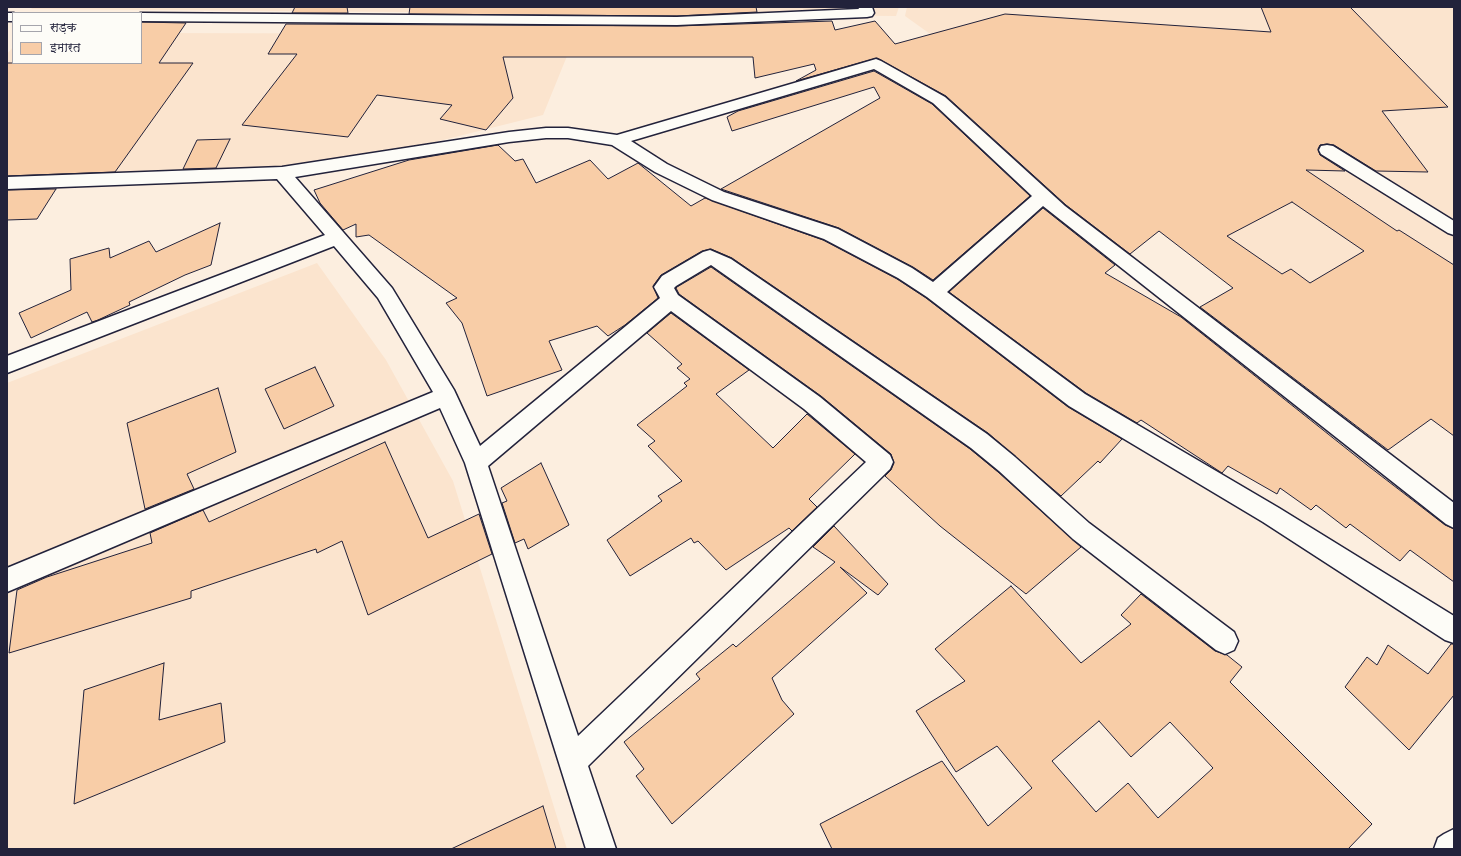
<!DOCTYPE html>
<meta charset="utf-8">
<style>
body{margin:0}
#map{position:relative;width:1461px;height:856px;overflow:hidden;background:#fceedf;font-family:Dekko,"Playpen Sans Deva",sans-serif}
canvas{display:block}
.frame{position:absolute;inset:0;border:8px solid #22223b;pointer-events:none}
.legend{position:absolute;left:12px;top:12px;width:130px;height:52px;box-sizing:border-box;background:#fdfcf7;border:1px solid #a5a5ac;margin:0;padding:5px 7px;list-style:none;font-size:12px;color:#22223b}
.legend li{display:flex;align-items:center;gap:8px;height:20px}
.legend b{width:20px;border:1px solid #a5a5ac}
</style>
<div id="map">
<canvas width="1461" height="856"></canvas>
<div class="frame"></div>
<ul class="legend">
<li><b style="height:5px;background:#fdfcf7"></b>सड़क</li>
<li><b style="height:11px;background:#f8cda7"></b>इमारत</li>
</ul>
</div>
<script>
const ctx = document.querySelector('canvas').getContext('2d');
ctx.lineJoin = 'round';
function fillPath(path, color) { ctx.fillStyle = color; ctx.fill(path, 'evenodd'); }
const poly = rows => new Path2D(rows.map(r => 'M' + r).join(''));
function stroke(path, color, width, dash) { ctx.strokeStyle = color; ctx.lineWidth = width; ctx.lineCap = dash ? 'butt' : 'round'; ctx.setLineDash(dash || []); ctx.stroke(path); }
const built = poly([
 [33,7,899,7,896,16,31,9],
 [907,7,1454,7,1454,431,1003,86,905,16],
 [141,33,576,34,543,115,307,174,7,178,7,54,13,47,13,63,141,63],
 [317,263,386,360,453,481,567,849,7,849,7,383]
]);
const building = poly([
 [295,7,347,7,348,13,292,13,295,7],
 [410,7,756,7,757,12,677,16,409,14,410,7],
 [1261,7,1350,7,1448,107,1382,111,1428,172,1376,171,1334,145,1327,144,1320,145,1318,149,1320,155,1345,171,1306,170,1397,231,1399,230,1454,265,1454,436,1431,419,1388,450,1200,307,1233,288,1159,231,1130,254,1066,205,946,96,877,58,796,81,816,70,814,64,755,78,753,57,503,57,513,98,486,130,440,119,452,105,377,95,348,137,242,125,297,54,268,54,286,24,677,26,832,21,835,30,875,21,895,44,1005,14,1271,32,1261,7],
 [1292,202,1364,251,1310,283,1291,269,1282,274,1227,236,1292,202],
 [141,22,186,23,159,63,193,63,115,172,7,176,7,63,141,63,141,22],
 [874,71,932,104,1030,196,933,280,913,267,839,228,721,189,880,98,874,87,732,131,727,117,738,111,874,71],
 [230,139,216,168,183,169,197,140,230,139],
 [498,145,515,161,523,159,536,183,590,160,608,179,638,163,691,206,705,198,823,240,897,279,926,298,1068,407,1122,439,1100,463,1098,461,1061,496,988,433,732,258,711,249,702,251,661,275,653,286,658,298,625,325,608,336,597,326,549,341,562,370,487,396,462,323,446,303,457,298,369,235,356,237,356,224,343,230,320,203,314,190,409,160,498,145],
 [56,189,37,219,7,220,7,190,56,189],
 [1043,208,1115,265,1105,273,1181,317,1367,465,1445,525,1454,529,1454,582,1410,550,1400,561,1350,524,1346,528,1316,505,1311,510,1280,488,1277,494,1228,466,1222,473,1141,420,1137,423,1086,393,949,292,1043,208],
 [220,223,211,265,185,275,129,302,130,305,98,320,92,322,87,312,31,338,19,313,71,290,70,259,109,248,110,258,149,241,156,252,220,223],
 [711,267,970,449,998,472,1081,547,1026,594,940,526,885,476,891,470,894,463,891,454,821,396,679,294,676,288,677,287,711,267],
 [671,313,749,370,716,394,773,448,807,414,855,454,809,499,817,507,792,531,789,528,726,570,698,541,694,543,691,538,630,576,607,540,662,501,658,496,682,481,648,446,655,441,637,425,687,386,684,383,690,379,677,368,682,364,647,333,671,313],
 [315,367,334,406,284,429,265,389,315,367],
 [218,388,236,452,187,474,194,489,145,509,127,423,218,388],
 [385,442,428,538,479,514,492,554,368,615,342,541,317,553,316,549,191,591,191,598,9,653,17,590,47,577,152,543,150,533,203,510,209,522,385,442],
 [541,463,569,525,528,549,524,539,515,543,502,503,507,501,501,488,541,463],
 [834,526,888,584,878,595,840,567,867,593,772,678,782,700,794,714,672,824,636,776,644,769,624,742,700,679,696,674,733,644,736,647,835,562,813,547,834,526],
 [1011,586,1081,663,1131,624,1121,615,1141,594,1215,651,1227,655,1242,667,1230,682,1372,824,1348,849,832,849,820,824,942,761,988,826,1032,788,997,746,956,772,916,711,965,681,935,649,1011,586],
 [1099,721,1131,757,1170,722,1213,768,1158,818,1128,783,1096,812,1052,761,1099,721],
 [1451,644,1454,644,1454,695,1409,750,1345,687,1367,657,1377,665,1388,645,1428,674,1451,644],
 [164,663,159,720,221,703,225,742,74,804,84,690,164,663],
 [543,806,556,849,451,849,543,806]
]);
const minor = poly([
 [858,7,872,7,874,13,872,16,867,17,677,25,141,21,141,13,140,13,141,13,677,17,859,9,858,7],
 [7,13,14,13,13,13,13,21,7,21,7,13],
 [876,59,881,61,945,97,1065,206,1454,503,1454,528,1446,524,1043,206,947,292,1085,394,1279,508,1454,616,1454,643,1445,640,1263,522,1069,406,927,297,898,278,824,239,712,200,655,172,612,145,568,138,546,138,509,142,295,177,392,288,454,390,480,446,660,298,654,287,662,276,703,252,710,250,731,259,987,434,1015,457,1089,523,1234,632,1238,641,1234,650,1225,654,1216,650,1073,539,999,471,971,448,711,265,676,286,674,288,678,295,820,397,890,455,893,462,890,469,588,766,616,849,586,849,465,463,440,408,7,592,7,568,433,392,378,298,334,246,7,373,7,356,325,235,277,179,7,189,7,177,282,167,509,132,546,128,568,128,617,135,876,59],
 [874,69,933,103,1032,196,933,282,912,268,838,229,724,192,667,164,631,141,874,69],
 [671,311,804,409,866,462,578,736,488,466,671,311],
 [1327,145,1333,146,1454,221,1454,235,1448,233,1321,154,1319,150,1321,146,1327,145]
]);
const tertiary = poly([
 [1454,829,1454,849,1434,849,1438,838,1444,834,1454,829]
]);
fillPath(built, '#fbe4ce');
fillPath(building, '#f8cda7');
stroke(building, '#22223b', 1);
stroke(minor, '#22223b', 3);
stroke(tertiary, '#22223b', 3);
fillPath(minor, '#fdfcf7');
fillPath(tertiary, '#fdfcf7');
</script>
